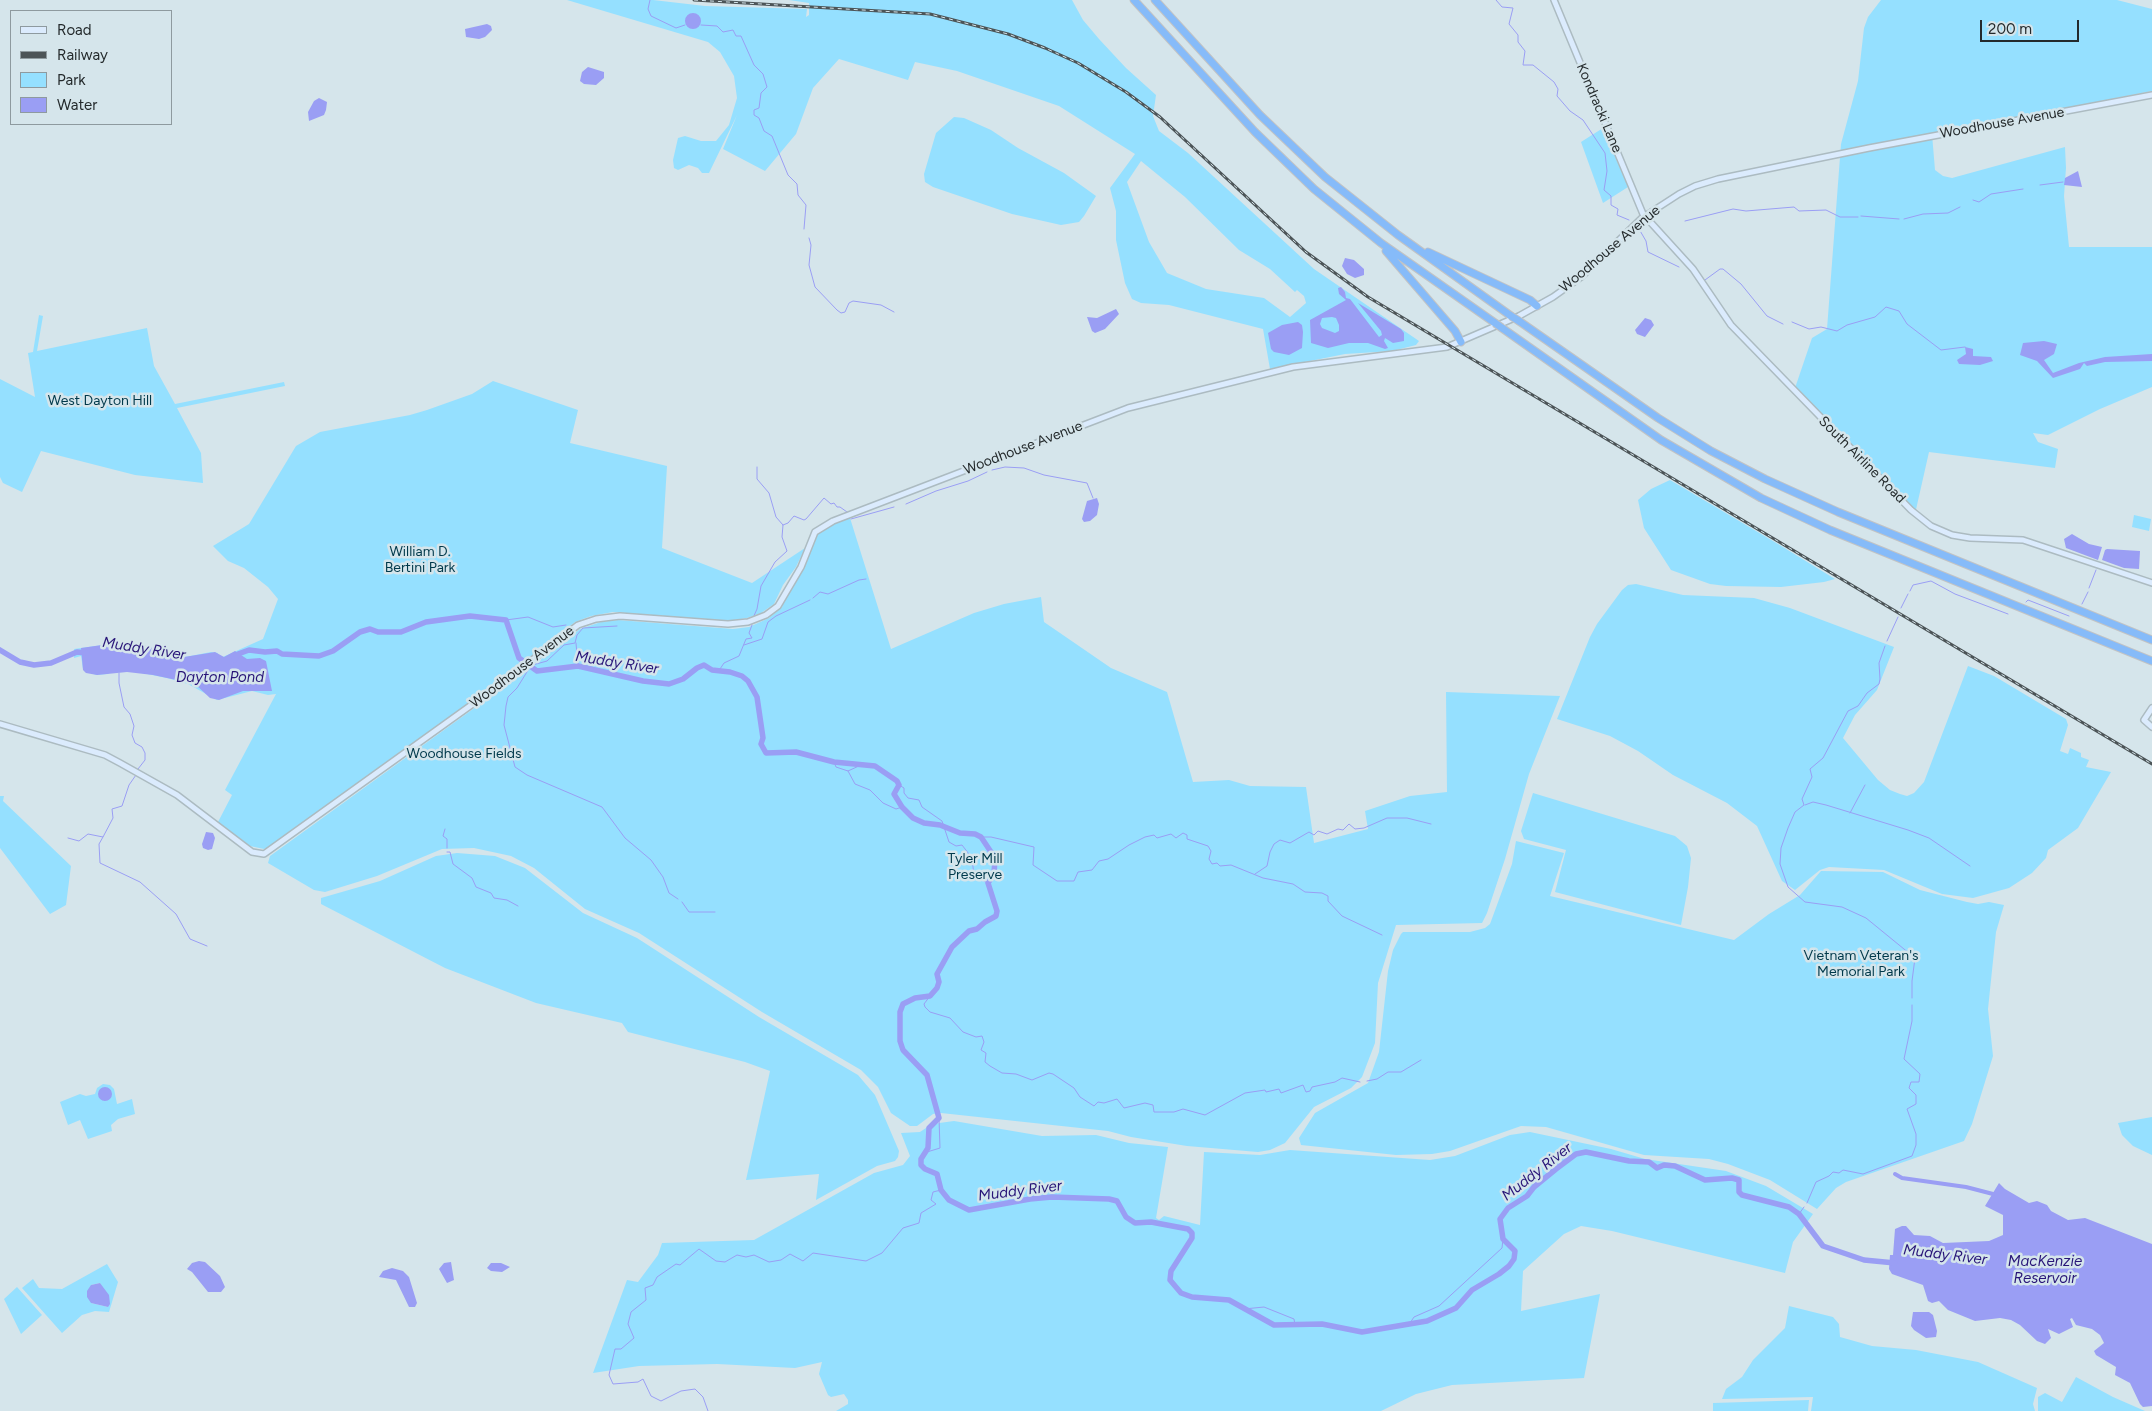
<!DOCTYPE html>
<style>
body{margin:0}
#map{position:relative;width:2152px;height:1411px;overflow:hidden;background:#d5e5eb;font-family:Figtree,sans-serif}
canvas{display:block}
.legend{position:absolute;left:10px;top:10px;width:162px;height:115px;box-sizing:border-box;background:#d5e5eb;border:1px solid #8e9a9f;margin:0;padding:6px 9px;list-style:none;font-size:15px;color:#242a2c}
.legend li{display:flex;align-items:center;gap:10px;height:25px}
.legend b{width:25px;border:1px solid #8e9a9f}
.scale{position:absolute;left:1980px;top:20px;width:99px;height:22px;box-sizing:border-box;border:2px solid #242a2c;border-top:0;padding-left:6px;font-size:15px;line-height:18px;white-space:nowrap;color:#242a2c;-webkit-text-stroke:4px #d5e5eb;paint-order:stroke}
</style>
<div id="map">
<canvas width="2152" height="1411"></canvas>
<ul class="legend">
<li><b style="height:6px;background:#dbebfd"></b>Road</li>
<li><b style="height:6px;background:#4c5457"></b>Railway</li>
<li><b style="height:14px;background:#95e0ff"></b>Park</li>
<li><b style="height:14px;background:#9a9ef4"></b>Water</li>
</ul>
<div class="scale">200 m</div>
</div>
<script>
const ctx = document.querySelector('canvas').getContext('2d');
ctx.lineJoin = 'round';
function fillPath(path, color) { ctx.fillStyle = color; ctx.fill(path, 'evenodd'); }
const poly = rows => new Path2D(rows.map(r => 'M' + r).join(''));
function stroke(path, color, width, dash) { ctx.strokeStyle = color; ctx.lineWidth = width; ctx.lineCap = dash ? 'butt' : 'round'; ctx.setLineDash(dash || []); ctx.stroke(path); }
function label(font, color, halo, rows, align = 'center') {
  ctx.font = font + ' Figtree,sans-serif'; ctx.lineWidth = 5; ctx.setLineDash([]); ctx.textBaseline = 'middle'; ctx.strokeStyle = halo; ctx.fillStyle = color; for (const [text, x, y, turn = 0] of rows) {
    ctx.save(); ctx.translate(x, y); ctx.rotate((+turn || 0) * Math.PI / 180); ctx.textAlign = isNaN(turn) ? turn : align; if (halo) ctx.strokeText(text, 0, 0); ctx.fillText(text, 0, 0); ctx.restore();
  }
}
const green = poly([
 [567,0,653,0,705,6,807,9,806,17,809,15,809,3,789,0,1072,0,1083,20,1099,39,1126,68,1156,95,1153,116,1159,131,1188,153,1314,269,1419,341,1416,345,1392,351,1345,354,1270,369,1263,329,1169,305,1141,303,1132,299,1125,283,1116,240,1116,211,1110,188,1135,154,1059,106,957,71,915,62,908,80,839,59,813,88,796,134,765,171,723,149,737,115,709,173,702,173,698,168,689,165,678,170,674,168,673,160,678,138,685,136,701,141,716,141,729,125,737,98,734,76,720,52,708,42],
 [1141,161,1185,197,1239,250,1270,269,1295,292,1297,290,1304,296,1306,303,1290,317,1264,298,1206,289,1167,273,1149,242,1127,182],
 [1881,0,2117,0,2152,9,2152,91,1932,134,1935,170,1943,176,1952,178,2065,147,2066,168,2064,196,2069,247,2152,247,2152,387,2100,409,2048,435,2033,433,2038,442,2058,449,2055,468,1929,452,1915,514,1795,388,1812,338,1827,329,1841,144,1858,81,1864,28,1868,17],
 [954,117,964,118,991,130,1018,148,1064,173,1096,196,1084,216,1079,222,1061,225,1012,214,933,187,925,182,924,174,936,133],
 [1603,128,1628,187,1603,203,1581,142],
 [39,315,43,316,37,351,147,328,154,366,175,404,284,382,285,386,177,408,201,453,203,483,135,475,41,451,22,492,3,483,0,477,0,379,35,397,28,353,33,352],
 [493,381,578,410,570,443,667,466,662,548,752,583,805,548,796,567,783,585,774,604,761,613,747,618,728,621,613,612,591,616,575,622,518,667,274,845,264,849,250,846,218,822,232,795,225,790,276,694,268,695,252,691,217,700,188,684,167,678,117,668,108,674,96,675,83,669,81,656,74,658,74,649,117,643,139,645,185,657,211,652,218,653,216,660,263,639,278,599,268,587,244,568,228,561,213,546,249,524,296,446,320,432,410,415,427,410,472,394],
 [1670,480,1778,544,1835,579,1824,582,1781,587,1726,586,1710,584,1671,570,1644,528,1638,500,1651,489],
 [2134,515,2151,519,2149,531,2132,527],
 [850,518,891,649,974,613,1004,604,1041,597,1044,622,1111,668,1167,692,1193,782,1229,780,1250,786,1306,787,1314,843,1368,829,1365,811,1410,796,1447,792,1446,692,1560,696,1529,774,1505,859,1487,913,1482,923,1396,925,1378,983,1375,1043,1362,1077,1351,1088,1314,1107,1285,1143,1270,1150,1258,1152,1187,1146,1131,1137,1108,1131,941,1113,933,1114,917,1126,910,1126,891,1113,878,1087,861,1070,762,1012,639,933,585,909,534,868,511,856,474,848,442,849,377,876,325,892,314,890,268,863,270,856,531,667,580,629,601,622,618,620,733,629,749,627,769,618,782,607,790,588,804,569,817,535,827,526],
 [1636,584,1683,595,1754,598,1790,608,1894,647,1877,690,1855,715,1843,738,1878,780,1890,790,1900,794,1907,796,1914,793,1924,782,1968,666,1994,676,2066,719,2068,725,2060,751,2068,754,2070,748,2081,753,2081,757,2089,760,2086,767,2111,772,2078,828,2048,850,2046,858,2032,873,2009,888,1973,898,1942,894,1884,870,1829,867,1820,870,1795,890,1782,881,1757,826,1727,803,1673,775,1638,751,1610,736,1557,719,1590,637,1597,624,1622,590,1628,585],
 [1533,793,1675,836,1687,846,1691,858,1688,887,1681,925,1555,892,1566,850,1524,839,1521,831],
 [0,796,4,796,3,801,71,866,66,905,50,914,0,848],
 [1516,841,1564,853,1550,896,1734,940,1769,914,1800,895,1821,871,1883,872,1920,890,1967,902,1978,904,1989,902,2004,905,1996,932,1988,1009,1993,1056,1972,1124,1964,1141,1846,1182,1836,1188,1817,1209,1770,1180,1728,1164,1709,1159,1644,1155,1546,1127,1521,1126,1450,1151,1432,1154,1396,1155,1301,1145,1299,1138,1315,1113,1368,1083,1379,1052,1388,971,1393,950,1401,934,1403,932,1470,932,1485,928,1490,924,1512,864],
 [457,853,495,856,525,868,583,913,637,938,759,1017,858,1075,875,1095,899,1151,898,1157,895,1161,877,1166,816,1200,819,1174,746,1180,770,1071,745,1062,628,1032,622,1023,536,1003,445,968,321,904,321,898,380,881,436,856],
 [103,1084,110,1085,114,1089,117,1104,132,1099,135,1114,118,1119,111,1125,112,1131,88,1139,80,1120,68,1125,60,1102,80,1094,86,1096,95,1094,97,1088],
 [2152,1117,2152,1155,2133,1146,2122,1135,2118,1123],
 [954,1121,1042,1136,1096,1135,1129,1143,1168,1147,1156,1218,1159,1220,1164,1216,1200,1225,1204,1152,1260,1155,1290,1150,1430,1160,1455,1156,1510,1135,1530,1132,1611,1149,1645,1159,1726,1171,1766,1186,1813,1214,1793,1242,1785,1273,1612,1231,1581,1226,1564,1234,1523,1271,1521,1311,1600,1294,1584,1378,1452,1385,1416,1394,1381,1411,836,1411,848,1404,848,1400,844,1394,831,1397,828,1395,819,1374,822,1362,795,1368,717,1364,639,1366,593,1373,627,1280,638,1282,658,1255,662,1243,754,1240,874,1173,903,1165,910,1156,901,1133,920,1132,932,1124],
 [107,1264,118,1282,109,1312,95,1311,82,1315,62,1333,22,1288,33,1279,39,1288,62,1289],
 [100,1283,108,1307,91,1303,91,1285],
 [17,1287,42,1315,21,1334,4,1299],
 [1789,1306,1833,1317,1839,1324,1840,1337,1872,1346,1916,1350,1978,1362,2037,1388,2033,1404,2035,1411,1811,1411,1813,1397,1722,1399,1726,1389,1742,1377,1753,1360,1785,1328],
 [2076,1377,2113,1397,2145,1411,2038,1411,2038,1397,2045,1393,2062,1402],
 [1809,1400,1808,1411,1713,1411,1713,1403]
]);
const water = poly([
 '685 21a8 8 0 1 1 16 0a8 8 0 1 1-16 0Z',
 [487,24,491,26,492,30,485,37,479,39,466,37,465,29],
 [588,67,604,72,604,78,596,85,584,84,580,81,582,72],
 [319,98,327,102,326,110,324,115,309,121,308,112,314,101],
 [2078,171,2082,187,2064,185,2065,178],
 [1345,258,1354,260,1364,269,1364,275,1355,278,1347,274,1342,266],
 [1341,287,1345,292,1346,298,1350,299,1379,337,1382,335,1381,331,1358,303,1401,329,1404,333,1404,341,1393,343,1385,338,1384,341,1388,348,1385,349,1368,343,1349,343,1328,348,1311,343,1310,320,1346,300,1339,294,1338,288],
 [1332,317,1336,318,1339,325,1339,331,1335,333,1322,328,1320,324,1322,318],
 [1116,309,1119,314,1105,329,1095,333,1092,331,1087,317,1097,318],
 [1645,318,1651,320,1654,325,1645,337,1637,334,1635,330],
 [1298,322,1302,325,1303,332,1302,348,1289,355,1274,352,1271,349,1268,333,1282,325],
 [2044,341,2057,344,2054,354,2044,360,2053,373,2079,363,2105,357,2152,354,2152,361,2105,362,2087,366,2084,363,2080,369,2053,378,2037,361,2020,355,2023,343],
 [1965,347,1973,349,1973,356,1991,357,1993,361,1980,365,1959,364,1957,360,1966,354],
 [1097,498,1099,504,1097,515,1090,521,1084,522,1082,519,1087,501],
 [2072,534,2089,544,2102,547,2098,560,2066,548,2064,539],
 [2107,549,2140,551,2139,569,2124,568,2102,560,2105,550],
 [123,642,150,646,164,654,184,657,215,652,224,657,235,651,247,659,260,658,266,661,272,691,243,691,219,700,210,698,195,684,153,675,127,672,97,675,86,673,83,670,81,648],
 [206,832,213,833,215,838,212,849,208,850,203,848,202,844],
 '98 1094a7 7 0 1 1 14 0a7 7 0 1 1-14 0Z',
 [1999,1183,2005,1189,2029,1203,2037,1201,2047,1205,2051,1211,2068,1220,2085,1218,2152,1244,2152,1406,2143,1407,2140,1404,2130,1383,2115,1375,2116,1367,2096,1355,2094,1351,2104,1343,2100,1335,2092,1329,2076,1325,2072,1318,2070,1319,2073,1327,2059,1334,2048,1329,2051,1338,2045,1344,2037,1341,2020,1325,2011,1320,2000,1318,1975,1321,1948,1310,1939,1301,1932,1303,1928,1301,1923,1285,1892,1274,1889,1269,1890,1255,1893,1255,1895,1229,1902,1226,1906,1226,1914,1235,1930,1236,1943,1243,1989,1241,2003,1235,2003,1215,1985,1206],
 [199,1261,205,1262,220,1276,225,1287,221,1292,208,1292,192,1272,187,1269,192,1263],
 [451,1262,454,1280,447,1283,439,1269,444,1263],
 [491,1263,501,1263,510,1267,502,1272,491,1271,487,1268],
 [392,1268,403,1271,409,1277,417,1303,415,1307,409,1307,396,1280,379,1277,383,1271],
 [100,1283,109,1295,110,1304,108,1307,91,1303,87,1297,87,1291,91,1285],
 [1913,1312,1929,1312,1933,1315,1937,1331,1936,1337,1926,1338,1914,1330,1911,1326]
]);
const stream = poly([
 [650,0,648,9,651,16,676,28,685,25],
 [1496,0,1502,7,1513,8,1509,24,1518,35,1518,42,1525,51,1523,65,1533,65,1554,82,1558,89,1557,96,1570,111,1583,120,1605,153,1607,171,1604,190,1611,196,1611,205,1618,209,1617,215,1629,220],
 [701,25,717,26,723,32,733,30,736,36,741,36,754,65,763,74,767,87,761,93,759,108,754,110,754,115,759,118,764,131,772,136,788,175,797,184,798,195,806,205,804,229],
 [2040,185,2063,182],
 [1973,200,1979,202,1991,194,2023,189],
 [1861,216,1899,219],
 [1904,219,1923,214,1948,213,1960,207],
 [1685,221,1733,209,1746,211,1794,207,1799,211,1826,210,1840,217,1858,217],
 [1639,229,1646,241,1648,252,1679,267],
 [809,238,811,245,809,265,815,287,837,310,841,313,845,312,849,303,853,301,881,305,894,312],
 [1705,280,1720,269,1723,269,1741,284,1767,316,1783,324],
 [1792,322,1809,329,1821,327,1837,331,1847,325,1875,317,1886,307,1899,311,1907,324,1941,350,1965,347],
 [992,470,1005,467,1024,468,1044,475,1087,483,1093,498],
 [906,504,936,491,968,481,987,472],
 [851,519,894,507],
 [783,525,788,523,794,516,804,520,806,519,824,498,831,504,834,503,837,507,840,507,847,512],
 [2089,588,2096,570],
 [1910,591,1913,585,1931,581,1955,594,2008,614],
 [813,598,820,592,828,594,859,580,866,579],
 [2026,602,2028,600,2069,616],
 [2082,604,2088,592],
 [1901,608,1908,594],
 [753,618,757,609,761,586,775,562,787,551,782,537,783,525,776,517,769,493,757,479,757,467],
 [506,620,528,617,553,627,566,625],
 [1887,641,1898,617],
 [576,643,578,666],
 [744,645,762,639,768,622,776,616,810,600],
 [1885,646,1879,663,1880,679,1879,684,1867,693,1858,706,1848,711,1823,758,1810,769,1812,777,1802,799,1804,805,1795,812,1788,828,1781,848,1780,864,1788,887,1805,902,1842,907,1866,918,1915,958,1912,981,1912,998],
 [529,666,547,661,564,645,575,643,577,635,583,628,617,626],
 [530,667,517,688,508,697,506,706,504,725,515,767,527,775,602,807,625,838,651,860,663,877,669,893,678,899],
 [718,672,724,663,739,656,746,639,752,638,749,633,752,625],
 [119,673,119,683,124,707,130,714,134,726,132,735,135,743,142,747,145,753,145,760,138,769],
 [834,762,836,767,848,771,861,765],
 [848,771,855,784,870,790,883,803,896,809,902,807],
 [899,785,904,788,904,793,908,798,919,800,922,807,942,821,949,842,956,846,962,845,972,858,974,876,988,883],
 [1805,805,1813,802,1826,805,1908,830,1929,838,1970,866],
 [1850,813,1865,785],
 [445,829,443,836,447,839,447,848],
 [103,837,99,844,100,863,140,882,176,914,190,939,207,946],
 [981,837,991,837,1034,847,1033,865,1057,881,1074,881,1078,872,1092,870,1099,861,1108,859,1129,845,1145,837,1154,835,1157,838,1171,834,1176,838,1183,833,1187,835,1187,839,1208,846,1211,851,1209,859,1212,864,1217,863,1220,866,1231,865,1263,878,1293,884,1305,892,1322,893,1328,896,1328,901,1342,916,1382,935],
 [68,838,79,841,88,834,103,837,113,818,112,809,122,806,129,785,136,775],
 [447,852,450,852,453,864,472,878,476,887,491,893,494,898,507,900,518,906],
 [1255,874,1267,866,1270,852,1274,844,1280,840,1290,843,1309,832,1314,835,1318,831,1327,834,1338,829,1343,830,1349,824,1355,829,1364,828,1387,818,1407,818,1431,824],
 [682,902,689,912,715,912],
 [930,996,924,1004,925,1007,930,1012,950,1018,963,1032,976,1037,982,1036,984,1042,981,1050,986,1053,985,1062,990,1066,1002,1073,1016,1074,1032,1080,1049,1073,1053,1074,1074,1088,1080,1097,1094,1106,1098,1102,1104,1103,1117,1099,1124,1108,1145,1103,1153,1105,1154,1112,1174,1112,1183,1109,1205,1115,1245,1093,1265,1090,1266,1092,1279,1089,1281,1093,1303,1085,1306,1092,1310,1091,1312,1087,1335,1082,1342,1078,1360,1082],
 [1367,1081,1377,1079,1388,1072,1401,1072,1421,1060],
 [927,1152,940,1148,939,1118],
 [1807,1203,1816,1182,1829,1176,1833,1172,1839,1173,1843,1170,1863,1174,1912,1156,1916,1145,1916,1134,1907,1109,1916,1104,1916,1095,1909,1088,1911,1082,1919,1082,1920,1074,1904,1059,1912,1021,1912,1005],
 [1799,1214,1804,1207],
 [1244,1309,1264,1307,1294,1319,1295,1325],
 [1410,1323,1414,1317,1439,1306,1502,1248,1503,1239],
 [708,1411,703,1397,695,1389,681,1391,661,1401,651,1396,643,1379,638,1382,613,1384,609,1375,615,1349,621,1349,634,1338,628,1324,631,1312,646,1300,645,1288,653,1285,657,1277,676,1264,680,1265,699,1249,716,1261,725,1262,737,1255,746,1257,754,1255,769,1262,781,1260,790,1254,803,1261,813,1253,866,1261,882,1253,903,1228,919,1223,921,1213,936,1204,931,1200,933,1192,941,1190]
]);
const canal = poly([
 [1895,1174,1902,1178,1966,1187,1993,1194]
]);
const river = poly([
 [0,650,20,662,34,665,51,663,77,652,87,653],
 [234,660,238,654,249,650,265,652,277,651,282,654,319,656,333,651,360,632,370,629,378,632,401,632,426,622,470,616,506,620,519,658,537,671,578,666,643,681,669,684,683,679,697,668,704,665,712,670,730,672,742,676,748,681,757,697,763,738,761,744,766,753,796,752,834,762,875,766,897,781,899,785,894,794,902,807,913,818,924,823,940,825,960,833,975,834,981,837,995,858,994,874,988,883,997,911,996,916,985,922,977,929,969,931,952,947,937,974,939,982,937,988,930,996,915,998,903,1004,900,1012,900,1041,903,1050,927,1075,939,1118,929,1128,928,1148,921,1159,921,1165,925,1169,937,1174,941,1190,949,1200,969,1210,1030,1199,1052,1197,1109,1199,1117,1201,1126,1217,1135,1223,1151,1222,1188,1229,1192,1233,1192,1238,1171,1271,1170,1280,1181,1293,1192,1297,1229,1300,1274,1325,1322,1324,1362,1332,1427,1321,1456,1308,1472,1290,1499,1274,1509,1266,1514,1259,1515,1251,1503,1239,1500,1219,1508,1208,1527,1196,1534,1187,1556,1169,1576,1154,1586,1152,1629,1161,1649,1162,1657,1168,1664,1165,1675,1166,1705,1180,1732,1178,1739,1180,1739,1192,1742,1195,1789,1207,1799,1214,1823,1246,1864,1260,1895,1263]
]);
const secondary = poly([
 [1554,0,1643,214,1693,269,1731,325,1911,510,1931,526,1952,535,1970,538,2023,540,2152,583],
 [2152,708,2144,720,2152,727],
 [0,724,105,755,120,763,177,795,252,852,264,854,502,683,578,625,596,619,620,616,728,624,748,622,766,615,778,606,801,567,815,532,833,521,1128,408,1293,367,1447,347,1519,316,1553,297,1581,277,1642,218,1679,194,1695,186,1718,179,1869,148,2152,95]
]);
const motorway = poly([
 [1134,0,1255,132,1314,189,1381,243,1495,323],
 [1155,0,1260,115,1325,177,1398,235,1511,316],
 [1386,251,1455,331,1461,342],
 [1428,252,1530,300,1537,306],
 [1519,321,1658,418,1711,451,1765,479,1838,512,2152,640],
 [1502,328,1661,440,1761,498,1830,530,2152,661]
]);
const rail = poly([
 [694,0,930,14,1008,34,1045,48,1078,63,1126,92,1160,117,1306,252,1368,297,2152,764]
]);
const motorwayBridge = poly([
 [1511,316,1519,321],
 [1495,323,1502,328]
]);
const streetNames = [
 ["Kondracki Lane",1599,108,67],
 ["Woodhouse Avenue",2002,123,-10],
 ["Woodhouse Avenue",1610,249,-40],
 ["Woodhouse Avenue",1023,448,-21],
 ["South Airline Road",1862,460,45],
 ["Woodhouse Avenue",522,667,-37]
];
const parkNames = [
 ["West Dayton Hill",100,401],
 ["William D.",420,552],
 ["Bertini Park",420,568],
 ["Woodhouse Fields",464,754],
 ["Tyler Mill",975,859],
 ["Preserve",975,875],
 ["Vietnam Veteran's",1861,956],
 ["Memorial Park",1861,972]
];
const waterNames = [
 ["Muddy River",144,649,9],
 ["Muddy River",617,663,9],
 ["Dayton Pond",220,678],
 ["Muddy River",1537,1172,-38],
 ["Muddy River",1020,1191,-7],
 ["Muddy River",1945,1255,7],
 ["MacKenzie",2045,1262],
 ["Reservoir",2045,1279]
];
fillPath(green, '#95e0ff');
fillPath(water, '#9a9ef4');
stroke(stream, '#9a9ef4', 1);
stroke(canal, '#9a9ef4', 4);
stroke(river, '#9a9ef4', 5.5);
stroke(secondary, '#acbbc1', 8);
stroke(motorway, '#c2c3c4', 9);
stroke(secondary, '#dbebfd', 5);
stroke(motorway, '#86bbf9', 7);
stroke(rail, '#4c5457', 3);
stroke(rail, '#d5e5eb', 1, [4]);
stroke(motorwayBridge, '#c2c3c4', 9, []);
stroke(motorwayBridge, '#86bbf9', 7);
label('14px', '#242a2c', '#d5e5eb', streetNames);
label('14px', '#00394b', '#d5e5eb', parkNames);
label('italic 15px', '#281578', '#d5e5eb', waterNames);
</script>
